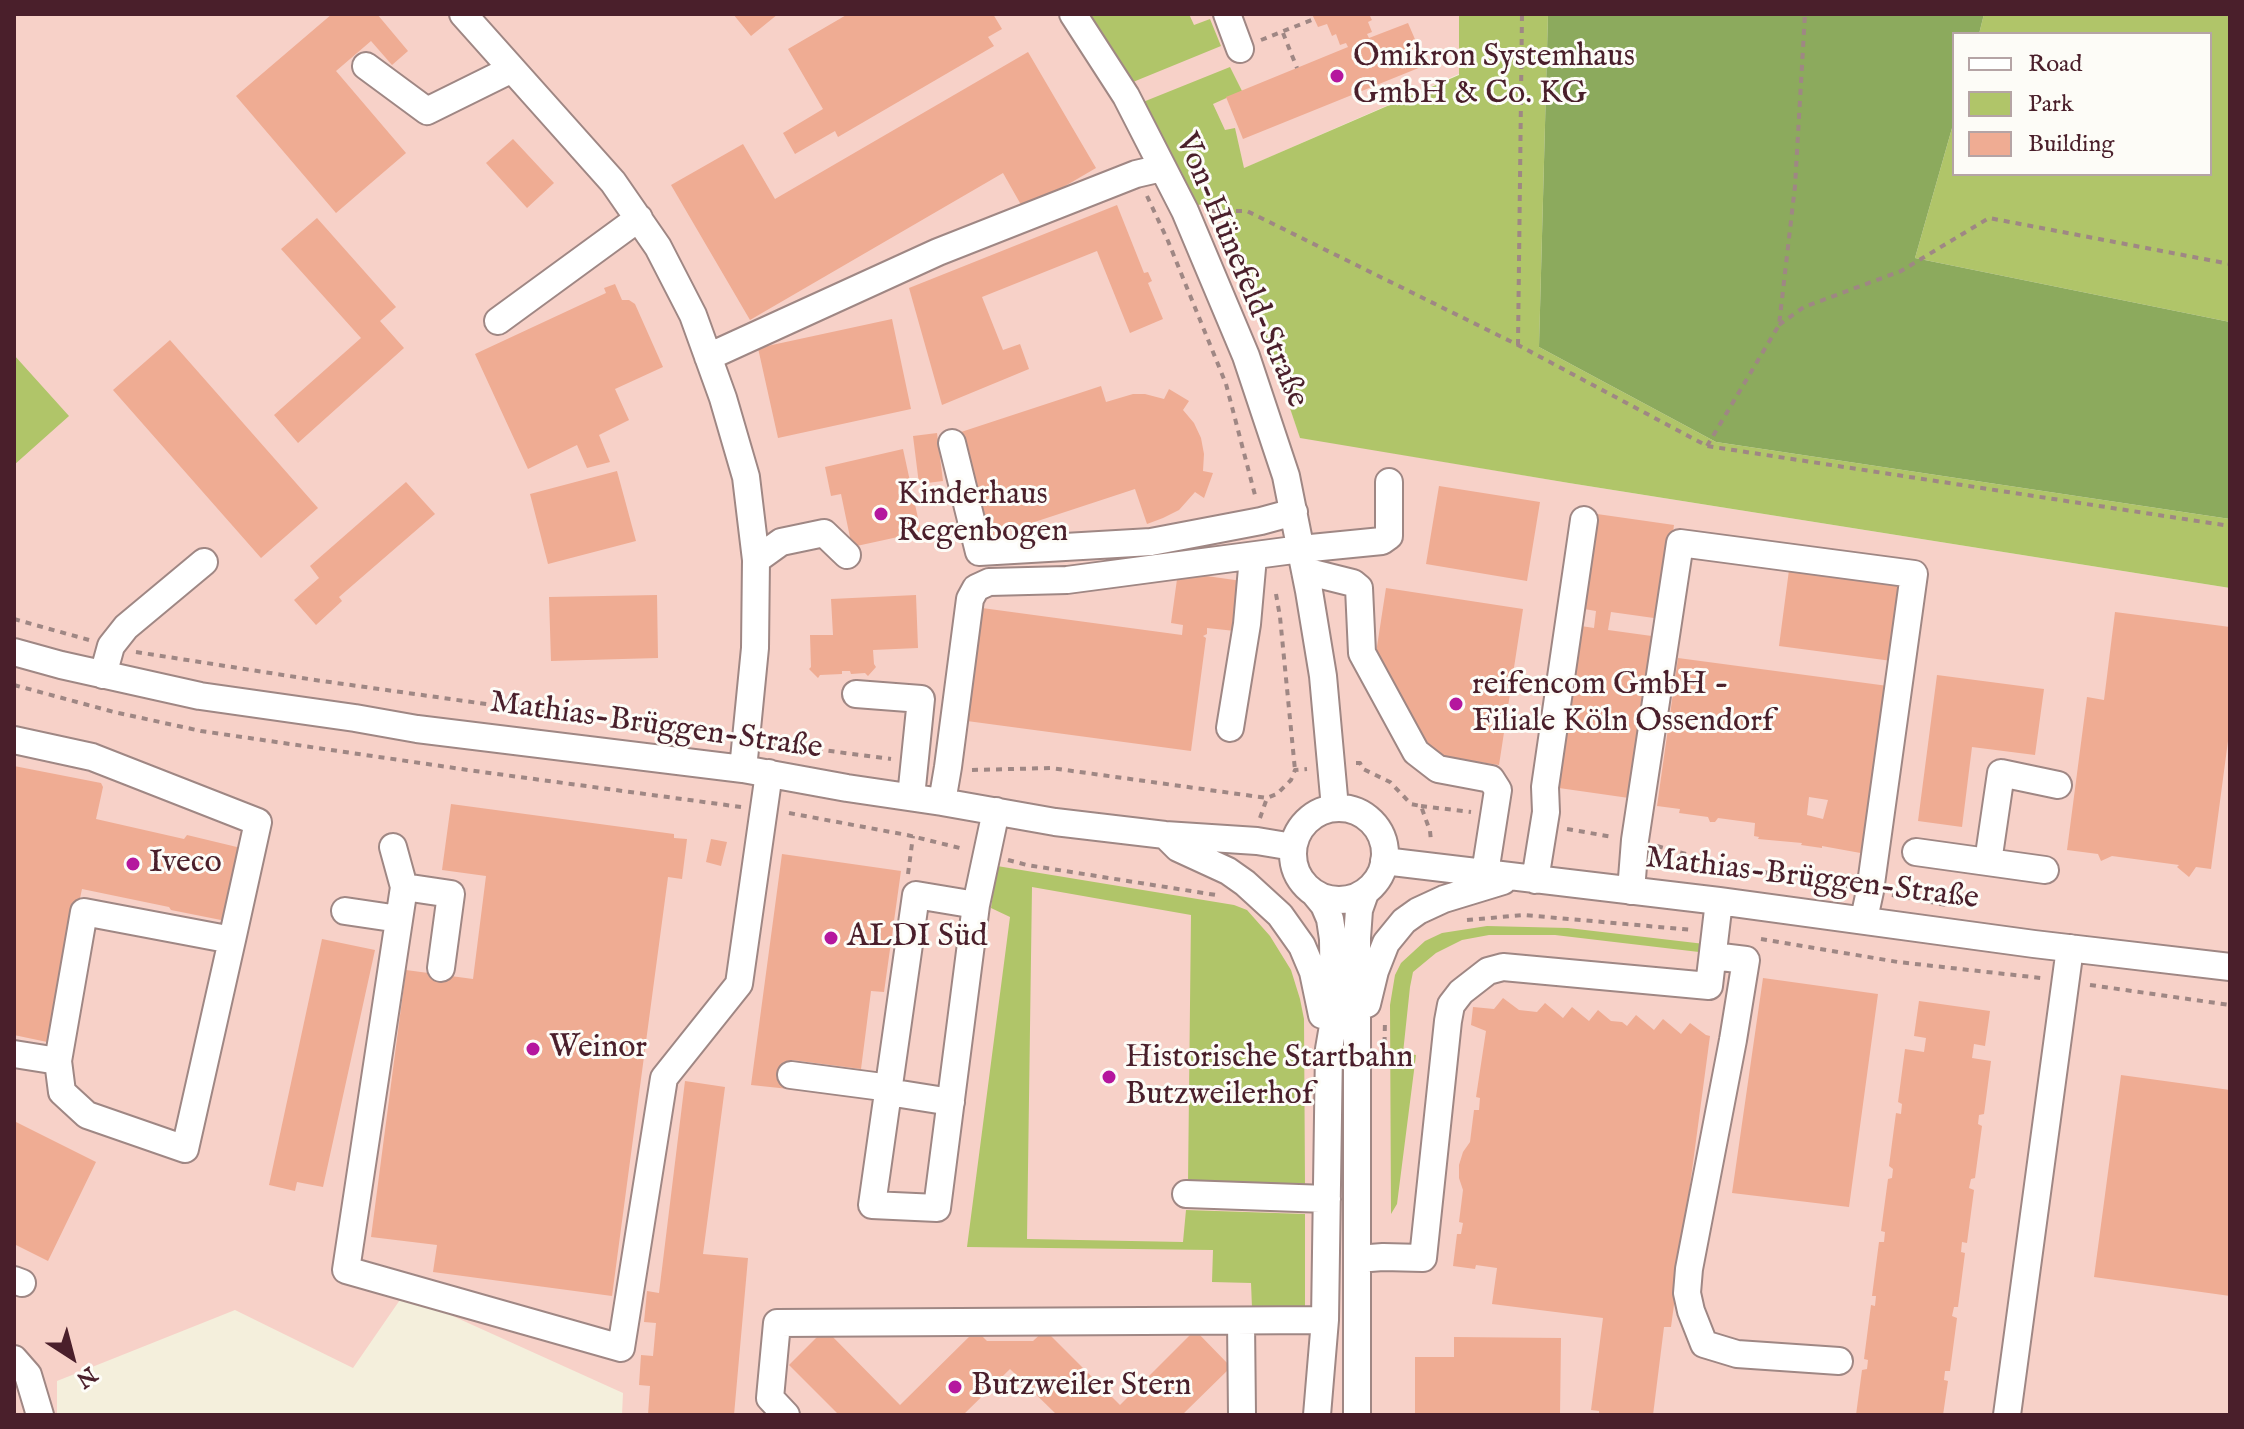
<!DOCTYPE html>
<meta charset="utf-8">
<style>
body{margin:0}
#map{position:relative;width:2244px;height:1429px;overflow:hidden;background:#f4efdc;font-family:"IM FELL English",serif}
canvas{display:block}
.frame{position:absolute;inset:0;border:16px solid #4a1f2b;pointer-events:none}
.legend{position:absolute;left:1952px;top:32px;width:260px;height:144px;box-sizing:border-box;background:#fdfcf7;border:2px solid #b5a4a5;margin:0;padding:10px 14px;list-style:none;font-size:24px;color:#4a1f2b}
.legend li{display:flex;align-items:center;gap:16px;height:40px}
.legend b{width:40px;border:2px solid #b5a4a5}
.north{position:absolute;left:32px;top:1317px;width:80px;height:80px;-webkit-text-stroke:6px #fdfcf7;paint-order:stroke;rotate:144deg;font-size:22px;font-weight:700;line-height:32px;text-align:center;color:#4a1f2b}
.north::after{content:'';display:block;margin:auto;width:28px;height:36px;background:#4a1f2b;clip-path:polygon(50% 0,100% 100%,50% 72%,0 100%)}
</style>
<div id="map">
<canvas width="2244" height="1429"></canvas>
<div class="frame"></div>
<ul class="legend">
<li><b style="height:10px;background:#fff"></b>Road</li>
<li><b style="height:22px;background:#b0c569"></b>Park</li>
<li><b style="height:22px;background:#efac93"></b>Building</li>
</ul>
<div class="north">N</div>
</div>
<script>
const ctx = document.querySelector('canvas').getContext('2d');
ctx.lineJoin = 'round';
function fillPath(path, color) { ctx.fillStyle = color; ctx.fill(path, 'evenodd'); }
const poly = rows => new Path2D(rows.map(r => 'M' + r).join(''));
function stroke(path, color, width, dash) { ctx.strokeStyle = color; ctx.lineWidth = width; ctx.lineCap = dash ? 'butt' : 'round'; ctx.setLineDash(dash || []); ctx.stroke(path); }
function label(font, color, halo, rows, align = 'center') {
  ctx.font = font + ' "IM FELL English",serif'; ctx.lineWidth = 6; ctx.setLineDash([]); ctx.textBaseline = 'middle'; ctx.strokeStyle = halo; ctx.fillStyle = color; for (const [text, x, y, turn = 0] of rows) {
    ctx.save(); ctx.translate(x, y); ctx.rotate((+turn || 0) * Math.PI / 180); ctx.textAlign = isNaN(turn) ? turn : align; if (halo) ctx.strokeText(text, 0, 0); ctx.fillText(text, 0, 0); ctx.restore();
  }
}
const built = poly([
 [14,14,1459,14,1459,74,1213,182,1300,437,1569,483,2230,588,2230,1415,622,1415,623,1393,404,1294,353,1368,235,1310,57,1381,57,1415,14,1415]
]);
const green = poly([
 [1090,14,1189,14,1194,25,1210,19,1221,46,1133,82],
 [1459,14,1548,14,1539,347,1716,442,2230,519,2230,588,1569,483,1300,438,1220,201,1198,205,1143,102,1230,67,1242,91,1213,104,1225,130,1235,128,1244,168,1459,75],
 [1984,14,2230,14,2230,322,1915,258,1954,121,1954,174,2210,174,2210,34,1979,34],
 [14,355,69,416,14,465],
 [997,866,1234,905,1247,910,1270,936,1291,970,1300,999,1304,1019,1305,1186,1188,1183,1191,915,1032,887,1027,1239,1183,1242,1186,1210,1305,1214,1305,1307,1252,1308,1251,1283,1212,1282,1213,1250,967,1247,1010,917,991,908],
 [1487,926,1568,928,1713,945,1699,952,1555,935,1489,935,1462,940,1436,953,1413,972,1410,987,1403,1053,1416,1055,1397,1204,1391,1214,1390,1005,1395,975,1401,963,1425,941,1442,933]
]);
const forest = poly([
 [1548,14,1984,14,1979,34,1954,34,1954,121,1915,258,2230,322,2230,519,1716,442,1539,347]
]);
const building = poly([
 [332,14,377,14,408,51,392,65,371,41,336,71,406,153,336,213,236,96],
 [733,14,778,14,751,36],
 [848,14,993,14,1002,29,988,37,994,46,838,137,835,131,795,154,783,133,823,109,788,49],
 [1312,14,1369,14,1372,20,1368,22,1372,32,1367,34,1369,38,1408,23,1426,65,1243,139,1226,97,1348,47,1346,43,1340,45,1336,34,1332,36,1327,24,1318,27],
 [1028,52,1096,168,1024,210,1003,173,750,320,671,185,743,144,775,199],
 [513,139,554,183,527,208,486,163],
 [1117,205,1144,273,1148,272,1152,281,1148,283,1163,319,1130,333,1097,251,982,297,1003,350,1020,344,1029,369,942,405,909,288],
 [317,218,396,307,380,321,404,348,298,443,274,415,361,338,281,249],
 [615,284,622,300,629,300,635,304,663,367,615,389,629,420,599,435,610,462,587,468,577,445,528,469,475,354,606,293,604,288],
 [892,319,911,409,778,438,758,348],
 [170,340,318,508,261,558,113,390],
 [1101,386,1106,402,1133,394,1145,394,1164,399,1169,389,1189,401,1183,410,1194,423,1201,438,1204,454,1203,471,1213,473,1204,498,1195,492,1179,510,1163,518,1147,524,1135,489,992,536,958,433],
 [937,433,943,481,919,484,913,436],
 [903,449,921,532,852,547,841,494,831,496,825,467],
 [617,471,636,541,548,564,530,494],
 [406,482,435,514,339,597,342,601,316,625,294,600,319,578,310,566],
 [1439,486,1540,502,1527,581,1426,564],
 [1597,514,1674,525,1661,619,1611,612,1608,630,1659,637,1636,799,1559,788,1581,626,1594,628,1596,611,1584,609],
 [1789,570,1902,585,1892,661,1779,646],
 [1178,572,1242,581,1235,631,1207,628,1207,634,1203,636,1206,638,1191,751,967,721,982,608,1182,635,1183,625,1171,623],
 [1386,588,1523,609,1499,765,1431,755,1376,653],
 [657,595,658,658,551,661,549,597],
 [916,595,918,648,873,650,874,664,876,667,868,676,865,673,851,674,850,671,842,671,842,674,820,675,818,678,809,669,811,667,810,635,833,635,831,599],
 [2115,612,2230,627,2230,726,2211,869,2196,867,2189,877,2177,867,2179,865,2112,856,2101,861,2098,854,2067,850,2087,697,2104,700],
 [1678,658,1888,686,1866,854,1822,846,1822,848,1801,845,1802,843,1758,839,1759,837,1754,836,1755,823,1718,818,1715,822,1710,822,1708,817,1679,813,1680,809,1657,806],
 [1809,797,1828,800,1823,819,1807,815],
 [1937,675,2044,689,2035,755,1972,747,1962,827,1918,821],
 [14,766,101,783,103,787,96,819,184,839,187,835,241,848,226,921,171,910,169,907,82,889,49,1041,47,1042,14,1035],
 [451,804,674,834,674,838,687,839,682,879,668,877,612,1296,433,1272,437,1245,371,1237,406,970,473,979,486,876,442,870],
 [711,839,727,842,721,866,706,862],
 [782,854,901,871,884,992,871,991,861,1069,792,1060,789,1089,751,1085],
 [322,939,375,950,323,1187,297,1182,295,1191,269,1185],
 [1763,978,1878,994,1849,1207,1732,1193],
 [1503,998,1519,1010,1537,1012,1545,1003,1563,1018,1572,1007,1589,1021,1598,1010,1611,1021,1622,1022,1627,1026,1636,1015,1654,1030,1663,1019,1681,1034,1690,1023,1706,1035,1710,1036,1671,1327,1664,1327,1653,1415,1599,1415,1599,1411,1591,1410,1603,1318,1492,1304,1497,1268,1476,1265,1475,1269,1453,1266,1457,1234,1461,1234,1463,1223,1459,1222,1463,1190,1459,1178,1459,1165,1463,1152,1470,1142,1474,1110,1479,1110,1480,1098,1476,1097,1486,1031,1471,1025,1473,1007,1494,1009],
 [1919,1001,1990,1011,1985,1046,1974,1044,1972,1058,1991,1061,1984,1114,1979,1115,1978,1124,1982,1126,1975,1178,1971,1179,1969,1188,1974,1190,1967,1243,1962,1242,1961,1252,1965,1253,1958,1307,1954,1307,1952,1316,1957,1318,1950,1371,1945,1371,1944,1380,1948,1381,1943,1415,1856,1415,1862,1370,1867,1369,1868,1360,1864,1359,1871,1305,1875,1306,1876,1296,1872,1296,1879,1242,1884,1242,1885,1232,1881,1231,1888,1179,1892,1178,1893,1169,1889,1166,1896,1113,1901,1114,1902,1104,1898,1102,1905,1049,1924,1052,1926,1038,1914,1036],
 [2121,1075,2230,1090,2230,1296,2094,1277],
 [685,1081,725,1087,703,1254,748,1258,734,1415,648,1415,650,1386,639,1385,641,1355,653,1356,656,1323,644,1322,647,1291,659,1293],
 [14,1121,96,1162,48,1261,14,1244],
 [825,1329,900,1405,976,1330,987,1341,1033,1341,1045,1330,1120,1405,1195,1330,1231,1367,1182,1415,1057,1415,1010,1369,963,1415,839,1415,789,1365],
 [1454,1337,1561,1338,1560,1415,1415,1415,1415,1357,1454,1357]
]);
const path = poly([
 [1283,33,1297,68],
 [1261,40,1314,19],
 [1147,196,1168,241,1226,384,1256,499],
 [1212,211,1247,211,1518,345,1707,446,2230,526],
 [1779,325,1804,307,1901,271,1989,218,2230,264],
 [1518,345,1522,14],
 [1707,446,1779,325,1795,186,1805,14],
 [1276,594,1280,617,1295,770],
 [14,619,89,640],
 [136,652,315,680,721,737],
 [14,685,114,712,201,731,475,771,741,807],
 [769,743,891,759],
 [1356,763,1360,763,1363,769,1390,782,1411,804,1421,806,1430,831,1431,841],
 [972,770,1051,768,1267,798],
 [1421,806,1471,812],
 [789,813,907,835,964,849],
 [1260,818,1267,798,1277,794,1291,780,1295,770,1307,769],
 [1567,829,1613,837],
 [1657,846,1729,866,1848,887],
 [1008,860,1027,865,1216,895],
 [908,874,913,836],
 [1892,895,1946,905],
 [1467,920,1524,915,1693,930],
 [1761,939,1898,962,2041,978],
 [2090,985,2230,1005],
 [1384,1067,1385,1020]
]);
const minor = poly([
 [463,14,613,182,658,247,693,315,723,398,746,477,756,560,755,648,743,769],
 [1073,14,1126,96,1185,211,1246,356,1286,476,1309,591,1323,676,1335,808],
 [1227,14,1240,49],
 [366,66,427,111,512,69],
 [498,321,639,218],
 [708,357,938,252,1136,174,1162,168],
 [952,443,979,552,1151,542,1261,521,1294,512],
 [756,560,781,542,824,533,847,555],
 [1305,571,1353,583,1359,588,1362,653,1416,752,1438,769,1491,779,1498,790,1485,873],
 [14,652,61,665,200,696,355,718,417,729,743,769,847,788,942,802,1055,822,1165,835,1257,841,1293,847],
 [103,675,111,646,126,627,204,562],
 [856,694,921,699,911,797],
 [1230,728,1247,624,1253,557],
 [14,740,92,757,258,822,232,940,84,912,58,1061,14,1054],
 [942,802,948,767,970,599,976,588,989,582,1067,580,1301,549,1382,541,1389,536,1389,482],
 '1293 854a46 46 0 1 1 92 0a46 46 0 1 1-92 0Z',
 [1165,835,1178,848,1228,871,1245,883,1280,915,1302,946,1313,972,1322,1015],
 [393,847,404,887,346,1270,621,1348,664,1078,739,984,769,773],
 [1916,852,2045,870],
 [1384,861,1719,901,2034,944,2230,967],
 [1988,862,2001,773,2058,785],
 [1535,880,1546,812,1545,787,1584,520],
 [404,887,451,894,441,968],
 [1631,891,1635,840,1680,543,1914,574,1870,891,1864,919],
 [1315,894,1324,905,1330,919,1333,939,1334,1020,1329,1049,1325,1320,1317,1415],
 [976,905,916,895,872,1205,937,1208,976,905,996,811],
 [345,911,399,919],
 [1713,956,1746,960,1733,1040,1689,1269,1687,1293,1691,1311,1704,1344,1737,1354,1839,1361],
 [1367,1004,1375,971,1386,943,1404,921,1418,911,1444,899,1503,881],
 [58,1061,62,1092,87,1115,185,1149,232,940],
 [791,1075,875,1086],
 [888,1092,951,1102],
 [1186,1194,1327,1199],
 [1357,1259,1383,1257,1423,1258,1448,1021,1451,1005,1461,992,1488,971,1503,967,1709,986,1719,901],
 [14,1280,22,1283],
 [1241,1321,1242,1415],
 [14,1359,28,1375,40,1415],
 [786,1415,770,1398,777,1323,1325,1320],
 [1357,1415,1357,938,1359,910,1365,893],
 [2007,1415,2070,948]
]);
const markers = [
 [1337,76,8,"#b5179e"],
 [881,514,8,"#b5179e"],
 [1456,704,8,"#b5179e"],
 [133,864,8,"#b5179e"],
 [831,938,8,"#b5179e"],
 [533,1049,8,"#b5179e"],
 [1109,1077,8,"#b5179e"],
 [955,1387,8,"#b5179e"]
];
const poiNames = [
 ["Omikron Systemhaus",1353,58],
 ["GmbH & Co. KG",1353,95],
 ["Kinderhaus",897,496],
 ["Regenbogen",897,533],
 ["reifencom GmbH -",1472,686],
 ["Filiale Köln Ossendorf",1472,723],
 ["Iveco",149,864],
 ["ALDI Süd",847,938],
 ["Weinor",549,1049],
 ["Historische Startbahn",1125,1059],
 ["Butzweilerhof",1125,1096],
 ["Butzweiler Stern",971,1387]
];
const streetNames = [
 ["Von-Hünefeld-Straße",1240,271,67],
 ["Mathias-Brüggen-Straße",656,727,8],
 ["Mathias-Brüggen-Straße",1812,880,7]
];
fillPath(built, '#f7d1c8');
fillPath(green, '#b0c569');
fillPath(forest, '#8caa5d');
fillPath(building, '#efac93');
stroke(minor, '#9f8784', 30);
stroke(path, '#9f8784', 4, [6, 6]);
stroke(minor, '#fff', 26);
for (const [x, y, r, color] of markers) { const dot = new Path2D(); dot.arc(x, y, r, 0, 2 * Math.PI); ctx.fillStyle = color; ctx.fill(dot); stroke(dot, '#fdfcf7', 3); }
label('32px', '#4a1f2b', '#fdfcf7', poiNames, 'left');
label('32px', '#4a1f2b', '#fdfcf7', streetNames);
</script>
